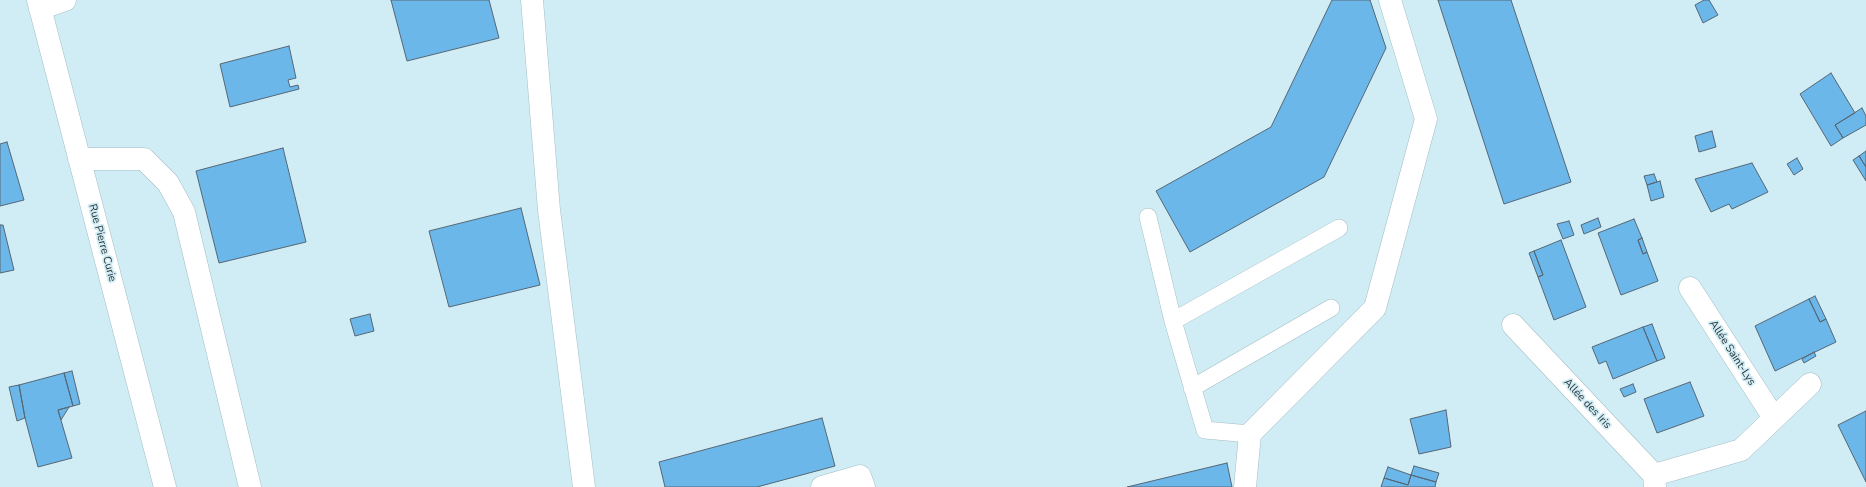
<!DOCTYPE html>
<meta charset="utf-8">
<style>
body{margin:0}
canvas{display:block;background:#d0ecf4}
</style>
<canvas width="1866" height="487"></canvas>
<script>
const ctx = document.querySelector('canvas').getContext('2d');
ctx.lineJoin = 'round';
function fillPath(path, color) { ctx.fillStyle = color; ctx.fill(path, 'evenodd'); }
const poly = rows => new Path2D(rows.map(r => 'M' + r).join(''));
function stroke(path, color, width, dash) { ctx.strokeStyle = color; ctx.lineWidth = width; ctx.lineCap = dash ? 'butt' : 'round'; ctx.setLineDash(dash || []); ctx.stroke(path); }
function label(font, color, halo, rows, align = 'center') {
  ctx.font = font + ' "Nunito Sans",sans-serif'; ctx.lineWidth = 3.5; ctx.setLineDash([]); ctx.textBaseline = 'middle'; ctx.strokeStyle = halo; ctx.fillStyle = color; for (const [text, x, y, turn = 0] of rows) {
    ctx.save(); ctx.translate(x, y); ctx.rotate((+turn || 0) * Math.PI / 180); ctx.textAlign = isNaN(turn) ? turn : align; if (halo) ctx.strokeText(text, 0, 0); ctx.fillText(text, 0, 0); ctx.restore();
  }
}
const building = poly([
 [391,0,489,0,499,38,407,61,391,0],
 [1332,0,1370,0,1386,48,1324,177,1190,252,1156,191,1271,127,1332,0],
 [1438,0,1511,0,1571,182,1504,204,1438,0],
 [1704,0,1709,0,1718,15,1703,23,1695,5,1704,0],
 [289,46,296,78,288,80,290,87,298,85,299,89,230,107,220,64,289,46],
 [1831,73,1855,113,1835,125,1843,138,1831,146,1800,94,1831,73],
 [1862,108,1866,116,1866,125,1843,138,1835,125,1862,108],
 [1712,131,1716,147,1699,152,1695,136,1712,131],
 [7,142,24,200,0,206,0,144,7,142],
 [283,148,306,242,219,263,196,171,283,148],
 [1866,151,1866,167,1859,156,1866,151],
 [1859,156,1866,167,1866,181,1853,160,1859,156],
 [1797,158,1803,169,1794,175,1787,164,1797,158],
 [1752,163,1768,192,1732,209,1729,204,1711,212,1695,179,1752,163],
 [1654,174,1657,182,1647,185,1644,176,1654,174],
 [1660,181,1664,197,1651,201,1647,185,1660,181],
 [521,208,540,285,449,307,429,231,521,208],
 [1598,218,1601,227,1584,234,1581,225,1598,218],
 [1634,219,1642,238,1638,240,1643,254,1647,252,1658,281,1621,295,1598,233,1634,219],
 [1569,221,1574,235,1563,239,1557,224,1569,221],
 [0,225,3,225,14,270,0,273,0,225],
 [1642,238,1647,252,1643,254,1638,240,1642,238],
 [1561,240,1586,307,1554,320,1538,277,1543,275,1534,251,1561,240],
 [1534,251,1543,275,1538,277,1529,253,1534,251],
 [1815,296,1826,319,1820,322,1809,299,1815,296],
 [1809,299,1820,322,1826,319,1836,342,1775,371,1755,326,1809,299],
 [370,314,374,331,355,336,350,319,370,314],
 [1652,324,1665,358,1657,361,1643,327,1652,324],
 [1643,327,1657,361,1613,379,1606,361,1599,364,1592,347,1643,327],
 [1814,352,1816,356,1804,363,1802,359,1814,352],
 [72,371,80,404,73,406,64,373,72,371],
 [64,373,73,406,58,410,72,458,38,467,25,418,19,385,64,373],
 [1690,382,1704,416,1657,433,1644,399,1690,382],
 [1633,384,1636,392,1624,397,1620,389,1633,384],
 [19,385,25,418,17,421,9,387,19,385],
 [69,407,61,420,58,410,69,407],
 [1446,410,1451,447,1419,454,1410,419,1446,410],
 [1866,411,1866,482,1838,425,1866,411],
 [822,418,835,466,757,487,665,487,659,462,822,418],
 [1227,463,1232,487,1127,487,1227,463],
 [1414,466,1439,473,1436,482,1411,475,1414,466],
 [1388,467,1411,475,1408,485,1384,478,1388,467],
 [1411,475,1436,482,1435,487,1381,487,1384,478,1408,485,1411,475]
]);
const lane = poly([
 [1148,217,1173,321,1205,430,1250,434],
 [1173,321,1339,228],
 [1192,388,1331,308]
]);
const street = poly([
 [38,0,165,487],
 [532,0,549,210,584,487],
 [40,9,65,0],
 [79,159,144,159,168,183,184,212,250,487],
 [1690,288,1774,418],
 [1513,325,1654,475,1655,487],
 [1654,475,1741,450,1810,384],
 [822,487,860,476,864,487],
 [1245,487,1250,434,1375,308,1426,119,1390,0]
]);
const streetNames = [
 ["Rue Pierre Curie",102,243,75],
 ["Allée Saint-Lys",1732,353,57],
 ["Allée des Iris",1587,404,47]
];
fillPath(building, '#6cb7ea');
stroke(building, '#556775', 1);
stroke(lane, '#a3bec6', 18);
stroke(street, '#a3bec6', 23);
stroke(lane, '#fff', 17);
stroke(street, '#fff', 22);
label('11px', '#2a3538', '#d0ecf4', streetNames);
</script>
